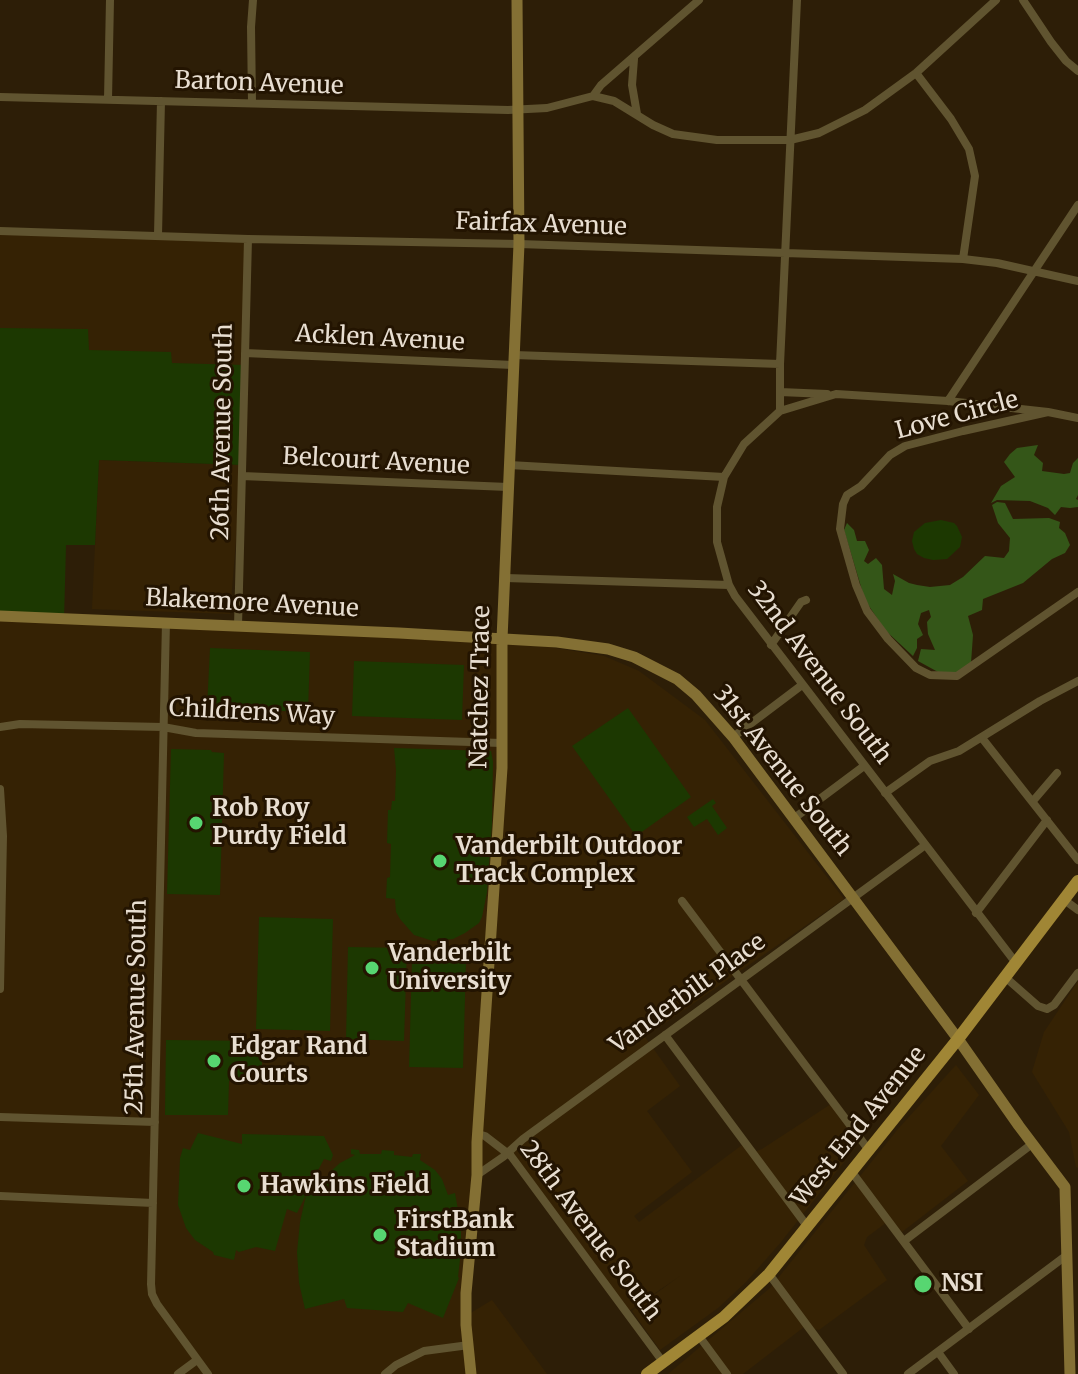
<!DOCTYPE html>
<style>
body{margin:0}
canvas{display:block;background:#2d1e07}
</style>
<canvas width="1078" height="1374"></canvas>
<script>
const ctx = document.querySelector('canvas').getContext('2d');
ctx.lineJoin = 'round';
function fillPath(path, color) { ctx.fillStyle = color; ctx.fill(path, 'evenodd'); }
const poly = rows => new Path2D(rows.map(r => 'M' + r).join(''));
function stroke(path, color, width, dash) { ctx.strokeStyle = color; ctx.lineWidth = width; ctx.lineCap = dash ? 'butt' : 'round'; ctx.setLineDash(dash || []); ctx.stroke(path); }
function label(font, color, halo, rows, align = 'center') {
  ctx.font = font + ' Merriweather,serif'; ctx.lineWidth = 6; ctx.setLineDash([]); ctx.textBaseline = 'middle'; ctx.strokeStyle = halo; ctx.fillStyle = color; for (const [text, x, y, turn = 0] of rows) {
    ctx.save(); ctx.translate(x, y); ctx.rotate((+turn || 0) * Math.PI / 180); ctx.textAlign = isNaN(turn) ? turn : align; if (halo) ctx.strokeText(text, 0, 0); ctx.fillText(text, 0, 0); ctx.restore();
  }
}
const built = poly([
 [0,231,248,239,244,384,0,380],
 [99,460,242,465,230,614,92,609],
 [0,616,502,639,604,656,639,671,705,720,844,899,645,1037,680,1086,647,1111,692,1172,634,1216,639,1222,742,1145,750,1154,762,1149,831,1104,859,1143,781,1242,746,1282,718,1308,660,1350,632,1311,680,1276,627,1312,507,1152,477,1176,466,1293,470,1374,0,1374],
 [1078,981,1078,1168,1076,1167,1069,1132,1032,1072,1044,1032],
 [956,1065,979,1095,941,1146,968,1181,902,1232,891,1219,867,1237,864,1245,887,1280,819,1330,804,1327,743,1374,668,1374,770,1288,898,1129],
 [492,1300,547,1374,476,1374,469,1314]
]);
const green = poly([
 [0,328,88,329,89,350,171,352,172,363,245,365,242,465,99,460,95,545,66,545,64,619,0,616],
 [941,520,954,523,957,526,962,537,960,547,947,559,933,560,924,558,917,554,914,549,912,541,914,532,925,523],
 [210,648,310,652,308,712,207,708],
 [354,661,464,665,462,720,352,716],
 [628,708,691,797,636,836,572,746],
 [394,748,491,751,493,762,492,824,487,892,482,917,479,923,465,933,453,939,433,941,414,935,400,919,396,912,395,899,386,898,387,878,390,877,391,844,387,843,388,810,391,810,392,801,395,801,396,770],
 [171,749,211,750,212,752,224,753,220,895,167,894],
 [713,799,716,803,712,806,727,828,718,835,707,819,694,827,687,817],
 [259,917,333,919,330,1031,256,1029],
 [348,947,407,948,404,1041,346,1039],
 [412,961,466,962,463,1068,409,1067],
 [166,1040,262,1041,262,1081,229,1081,228,1115,165,1115],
 [198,1133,242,1144,242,1134,324,1136,333,1155,331,1161,324,1159,315,1176,324,1181,331,1171,340,1163,355,1155,351,1154,351,1149,359,1150,360,1154,381,1154,382,1150,394,1151,394,1155,412,1157,413,1154,421,1154,420,1160,435,1170,442,1179,448,1195,455,1193,460,1221,462,1222,463,1231,461,1231,461,1251,458,1277,459,1278,443,1318,408,1303,403,1312,347,1308,344,1299,305,1309,299,1283,297,1252,300,1222,306,1195,297,1213,287,1209,275,1251,256,1247,239,1252,236,1250,234,1260,214,1255,213,1252,195,1240,186,1228,178,1205,180,1158,183,1148,190,1150]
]);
const forest = poly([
 [1038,445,1034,455,1043,463,1042,471,1064,474,1070,473,1073,463,1078,458,1078,495,1076,499,1078,500,1078,507,1070,508,1061,507,1055,515,1048,508,1030,501,997,500,991,503,1001,486,1015,477,1004,462,1010,454,1017,448],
 [997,502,1005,503,1013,519,1049,518,1060,522,1059,528,1065,533,1070,545,1065,553,1052,559,1023,583,983,599,982,610,968,616,973,635,971,663,956,673,938,672,918,661,921,649,935,650,928,634,927,622,931,617,929,610,921,613,918,624,923,635,917,639,917,648,913,656,885,630,865,600,844,530,847,523,854,530,857,541,865,541,869,550,864,561,868,564,876,558,882,565,884,589,892,595,895,581,893,574,909,583,917,585,930,587,950,585,963,577,985,556,1004,558,1009,551,1010,538,998,523,992,505]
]);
const minor = poly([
 [797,0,780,364,780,411,744,444,724,477,717,507,717,542,729,585,735,596,1016,963],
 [1023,0,1051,42,1066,61,1078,71],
 [634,59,632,85,637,114],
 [916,73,951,119,969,149,975,176,963,259],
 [593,96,614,101,653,125,673,134,717,140,790,140,819,133,865,110,916,73,996,0],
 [0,97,508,110,547,108,593,96,601,85,699,0],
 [108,99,110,0],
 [252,103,251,27,253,0],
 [0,231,248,239,519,244,963,259,997,263,1078,281],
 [158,235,161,101],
 [245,353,513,365],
 [514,355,780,364],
 [780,392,827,394],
 [948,401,1078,205],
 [780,411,836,394,948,401,1048,412,1078,418],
 [1048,412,963,431,905,446,890,455,861,486,847,495,843,504,840,529,856,585,867,611,888,639,916,668,930,675,957,676,1078,592],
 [509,465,724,477],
 [242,476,508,487],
 [506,578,729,585],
 [166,622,151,1284,152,1294,157,1304,208,1374],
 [238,626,248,239],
 [771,645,801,602,806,600],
 [0,727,20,724,163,727,196,733,501,743],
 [733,737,802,685],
 [982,738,1078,860],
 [0,789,3,836,0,989],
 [885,793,930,761,959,751,1040,701,1078,681],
 [1033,801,1057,773],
 [793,819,864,766],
 [1063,899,1078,910],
 [682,901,868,1149],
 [976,913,1047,820],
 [1005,977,1038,1006,1047,1009,1054,1005,1078,973],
 [665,1035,807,1226],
 [0,1117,155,1122],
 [478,1134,485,1136,511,1156,663,1362],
 [851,1171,969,1329],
 [477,1175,503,1157,523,1139,924,846],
 [0,1196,153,1203],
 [904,1241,1032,1144],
 [769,1274,843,1374],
 [699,1336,727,1374],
 [938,1352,954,1374],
 [178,1374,197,1360],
 [385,1374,396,1365,424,1351,469,1345],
 [908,1374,1067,1255]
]);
const secondary = poly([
 [0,616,399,633,557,642,608,649,634,657,677,679,696,695,733,737,958,1039,1019,1126,1065,1187,1070,1374],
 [471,1374,466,1325,466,1293,477,1175,477,1142,502,768,502,639,519,244,517,0]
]);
const primary = poly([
 [647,1374,724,1317,769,1274,958,1039,1078,881]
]);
const markers = [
 [196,823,8,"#57d671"],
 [440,861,8,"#57d671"],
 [372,968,8,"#57d671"],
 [214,1061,8,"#57d671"],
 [244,1186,8,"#57d671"],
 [380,1235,8,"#57d671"],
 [923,1284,10,"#57d671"]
];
const streetNames = [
 ["Barton Avenue",259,84,2],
 ["Fairfax Avenue",541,225,2],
 ["Acklen Avenue",380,339,3],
 ["Love Circle",957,416,-15],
 ["26th Avenue South",223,432,-89],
 ["Belcourt Avenue",376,462,3],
 ["Blakemore Avenue",252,604,3],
 ["32nd Avenue South",819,673,53],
 ["Natchez Trace",481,687,-89],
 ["Childrens Way",252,713,3],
 ["31st Avenue South",782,771,52],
 ["Vanderbilt Place",688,994,-36],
 ["25th Avenue South",137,1007,-89],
 ["West End Avenue",859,1127,-51],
 ["28th Avenue South",590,1231,53]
];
const poiNames = [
 ["Rob Roy",212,809],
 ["Purdy Field",212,837],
 ["Vanderbilt Outdoor",456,847],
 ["Track Complex",456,875],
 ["Vanderbilt",388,954],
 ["University",388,982],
 ["Edgar Rand",230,1047],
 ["Courts",230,1075],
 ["Hawkins Field",260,1186],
 ["FirstBank",396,1221],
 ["Stadium",396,1249],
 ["NSI",941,1284]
];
fillPath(built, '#352204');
fillPath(green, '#1c3801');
fillPath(forest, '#345618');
stroke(minor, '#605430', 8);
stroke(secondary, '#847034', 11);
stroke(primary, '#a08635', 12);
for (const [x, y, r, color] of markers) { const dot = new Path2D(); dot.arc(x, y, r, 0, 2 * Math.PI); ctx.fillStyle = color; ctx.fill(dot); stroke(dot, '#231401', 3); }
label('24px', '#e8ded1', '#231401', streetNames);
label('bold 24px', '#e8ded1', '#231401', poiNames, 'left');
</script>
